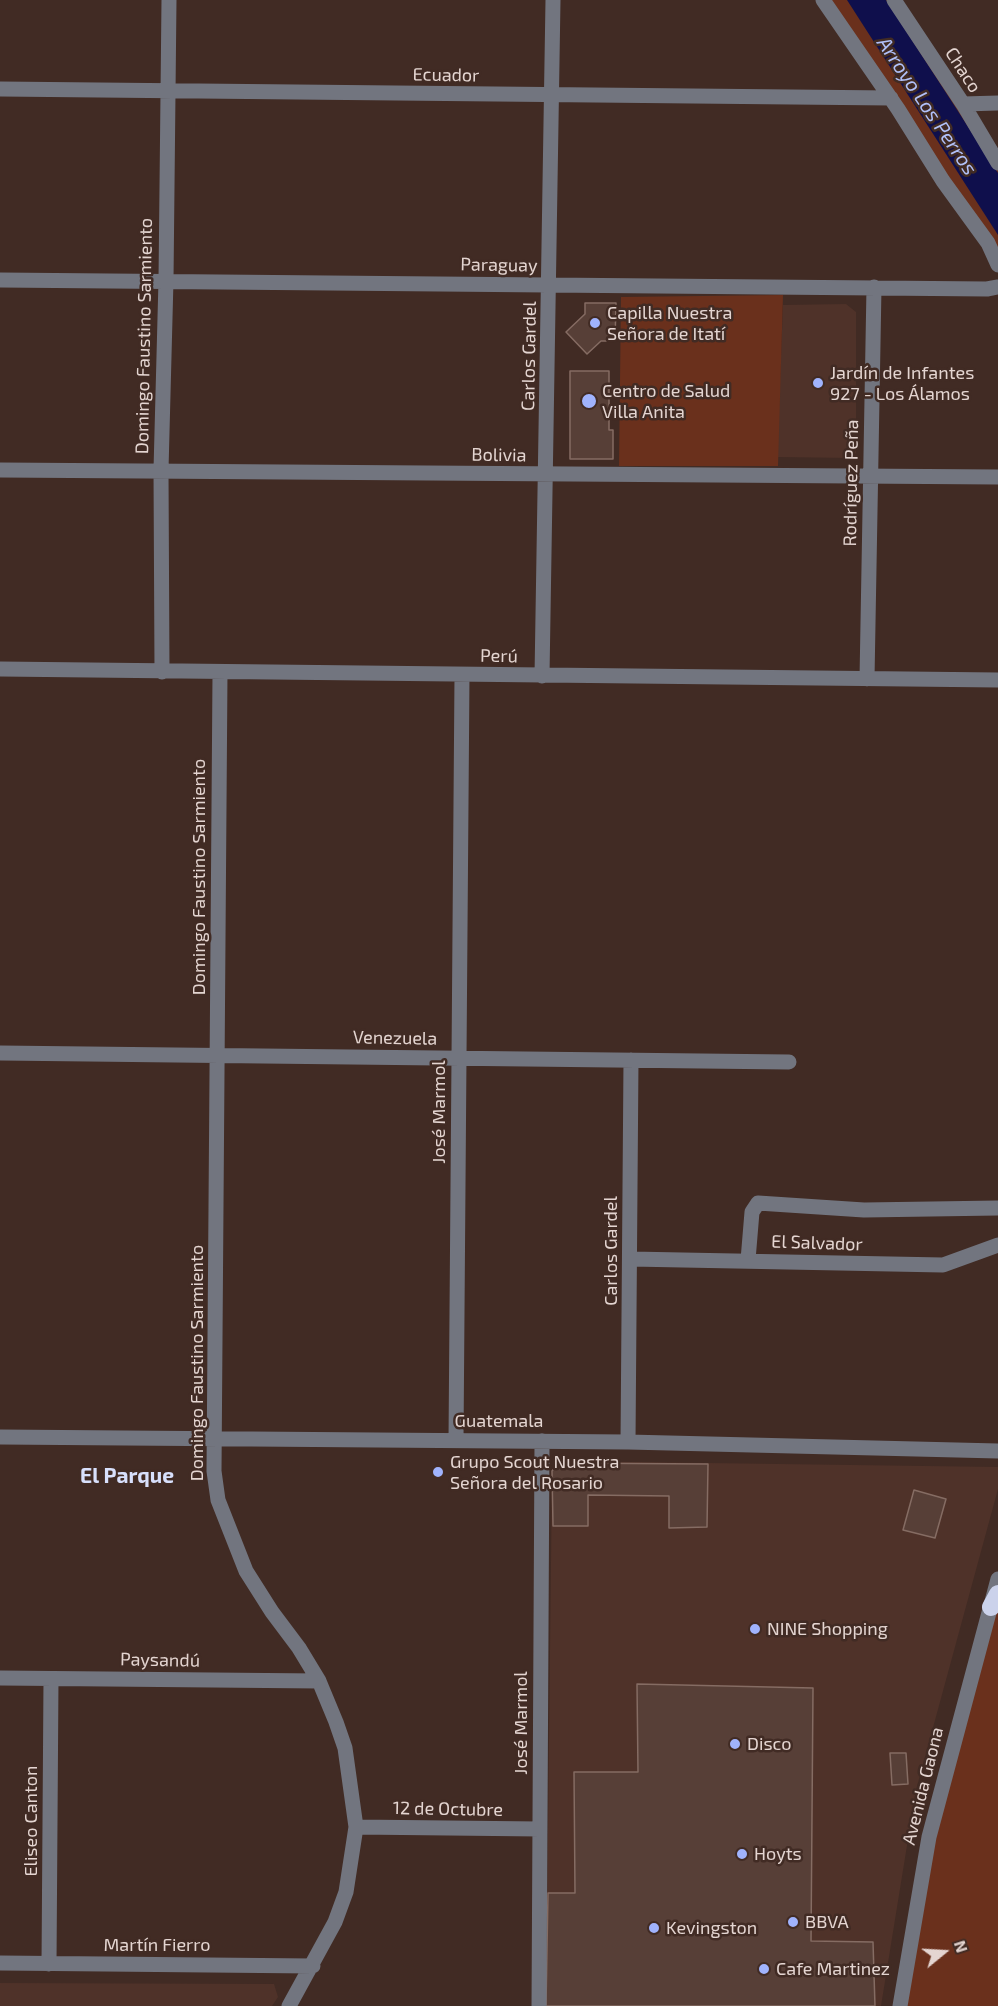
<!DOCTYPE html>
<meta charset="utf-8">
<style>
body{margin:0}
#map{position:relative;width:998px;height:2006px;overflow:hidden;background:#412b24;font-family:"Exo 2",sans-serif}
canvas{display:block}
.north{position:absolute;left:914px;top:1922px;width:60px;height:60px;-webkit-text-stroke:4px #412b24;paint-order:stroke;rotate:72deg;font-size:16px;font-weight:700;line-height:24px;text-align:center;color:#e4d5d1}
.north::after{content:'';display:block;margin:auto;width:21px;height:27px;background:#e4d5d1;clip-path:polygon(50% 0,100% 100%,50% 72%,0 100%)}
</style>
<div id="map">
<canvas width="998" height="2006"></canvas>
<div class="north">N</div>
</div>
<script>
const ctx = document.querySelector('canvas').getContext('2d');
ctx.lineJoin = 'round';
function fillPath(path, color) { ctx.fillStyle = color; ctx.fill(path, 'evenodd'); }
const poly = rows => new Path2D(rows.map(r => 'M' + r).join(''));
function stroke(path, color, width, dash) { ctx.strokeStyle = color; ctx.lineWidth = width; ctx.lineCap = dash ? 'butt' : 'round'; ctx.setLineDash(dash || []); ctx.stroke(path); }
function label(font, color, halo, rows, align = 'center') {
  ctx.font = font + ' "Exo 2",sans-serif'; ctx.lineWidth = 5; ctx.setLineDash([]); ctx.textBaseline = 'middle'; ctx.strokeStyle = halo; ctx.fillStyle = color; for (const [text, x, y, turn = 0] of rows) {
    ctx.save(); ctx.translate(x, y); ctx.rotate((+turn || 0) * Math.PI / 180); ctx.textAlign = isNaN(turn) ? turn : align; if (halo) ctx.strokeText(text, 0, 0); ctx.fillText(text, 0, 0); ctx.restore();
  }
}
const built = poly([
 [846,304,856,312,856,453,851,458,777,457,783,305],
 [560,1461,998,1467,998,1489,916,1790,881,2006,546,2006,552,1472],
 [0,1983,274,1984,278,1997,272,2006,0,2006]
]);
const green = poly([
 [823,0,894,0,998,163,998,265],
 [783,295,778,466,619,466,621,297],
 [998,1579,998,2006,900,2006,919,1884]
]);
const water = poly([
 [847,0,886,0,998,173,998,235]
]);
const building = poly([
 [585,303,616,303,615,341,601,341,587,354,566,332,585,314,585,303],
 [570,371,609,371,609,430,613,430,613,459,570,459,570,371],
 [559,1463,708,1464,707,1527,669,1528,669,1496,588,1495,588,1526,553,1526,552,1471,559,1463],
 [914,1490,946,1499,935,1538,903,1530,914,1490],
 [637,1684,813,1688,811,1941,873,1942,875,2006,546,2006,548,1893,575,1893,574,1772,638,1772,637,1684],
 [890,1753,906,1753,908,1784,892,1785,890,1753]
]);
const minor = poly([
 [823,0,898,109,943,181,988,243,998,265],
 [894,0,963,104,998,163],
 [0,89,891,98],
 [963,104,998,103],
 [0,280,987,289,998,287],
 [0,470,998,477],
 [0,669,998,680],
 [162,672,161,470,166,280,169,0],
 [220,673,214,1471,218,1500,246,1571,272,1612,299,1648,319,1681,336,1722,345,1748,356,1827,346,1892,335,1922,289,2006],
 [542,676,553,0],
 [867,679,874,287],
 [0,1053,789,1062],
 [631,1259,943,1265,998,1245],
 [748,1260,752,1212,758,1203,864,1210,998,1208],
 [0,1437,628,1442,998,1451],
 [456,1440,462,675],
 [628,1442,631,1060],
 [0,1678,319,1681],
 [356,1827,540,1829],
 [0,1963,313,1966],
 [49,1964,51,1679],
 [539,2006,542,1441],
 [900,2006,929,1837,998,1579]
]);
const highway = poly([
 [991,1607,998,1594]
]);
const markers = [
 [595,323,6,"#a0b3fd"],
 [818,383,6,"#a0b3fd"],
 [589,401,8,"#a0b3fd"],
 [438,1472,6,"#a0b3fd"],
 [755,1629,6,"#a0b3fd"],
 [735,1744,6,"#a0b3fd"],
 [742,1854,6,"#a0b3fd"],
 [793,1922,6,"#a0b3fd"],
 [654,1928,6,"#a0b3fd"],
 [764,1969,6,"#a0b3fd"]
];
const streetNames = [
 ["Chaco",963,70,57],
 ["Ecuador",446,75,1],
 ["Paraguay",499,265,1],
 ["Domingo Faustino Sarmiento",144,336,-89],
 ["Carlos Gardel",529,356,-89],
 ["Bolivia",499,455,1],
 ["Rodríguez Peña",851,483,-89],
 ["Perú",499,656,1],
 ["Domingo Faustino Sarmiento",199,877,-90],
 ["Venezuela",395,1038,1],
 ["José Marmol",439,1112,-90],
 ["El Salvador",817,1243,2],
 ["Carlos Gardel",611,1251,-90],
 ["Domingo Faustino Sarmiento",197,1363,-90],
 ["Guatemala",499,1421],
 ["Paysandú",160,1660,1],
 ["José Marmol",521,1723,-90],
 ["Avenida Gaona",923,1786,-76],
 ["12 de Octubre",448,1809,1],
 ["Eliseo Canton",31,1821,-90],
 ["Martín Fierro",157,1945]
];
const poiNames = [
 ["Capilla Nuestra",607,313],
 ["Señora de Itatí",607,334],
 ["Jardín de Infantes",830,373],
 ["927 - Los Álamos",830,394],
 ["Centro de Salud",602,391],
 ["Villa Anita",602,412],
 ["Grupo Scout Nuestra",450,1462],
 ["Señora del Rosario",450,1483],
 ["NINE Shopping",767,1629],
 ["Disco",747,1744],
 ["Hoyts",754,1854],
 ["BBVA",805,1922],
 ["Kevingston",666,1928],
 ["Cafe Martinez",776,1969]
];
const waterNames = [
 ["Arroyo Los Perros",927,106,56]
];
const quarterNames = [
 ["El Parque",127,1476]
];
fillPath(built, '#4f3229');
fillPath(green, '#6a301c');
fillPath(water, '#0f0f4c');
fillPath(building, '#573f37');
stroke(building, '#856c63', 1.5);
stroke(minor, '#72757f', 15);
stroke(highway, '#cbd2eb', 18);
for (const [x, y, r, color] of markers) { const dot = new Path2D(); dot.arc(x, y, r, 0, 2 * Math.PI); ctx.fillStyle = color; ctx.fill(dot); stroke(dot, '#412b24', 2); }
label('18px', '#e4d5d1', '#412b24', streetNames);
label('18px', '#e4d5d1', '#412b24', poiNames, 'left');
label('italic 20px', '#b1c1fa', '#412b24', waterNames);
label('bold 21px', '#d8e0fc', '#412b24', quarterNames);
</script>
